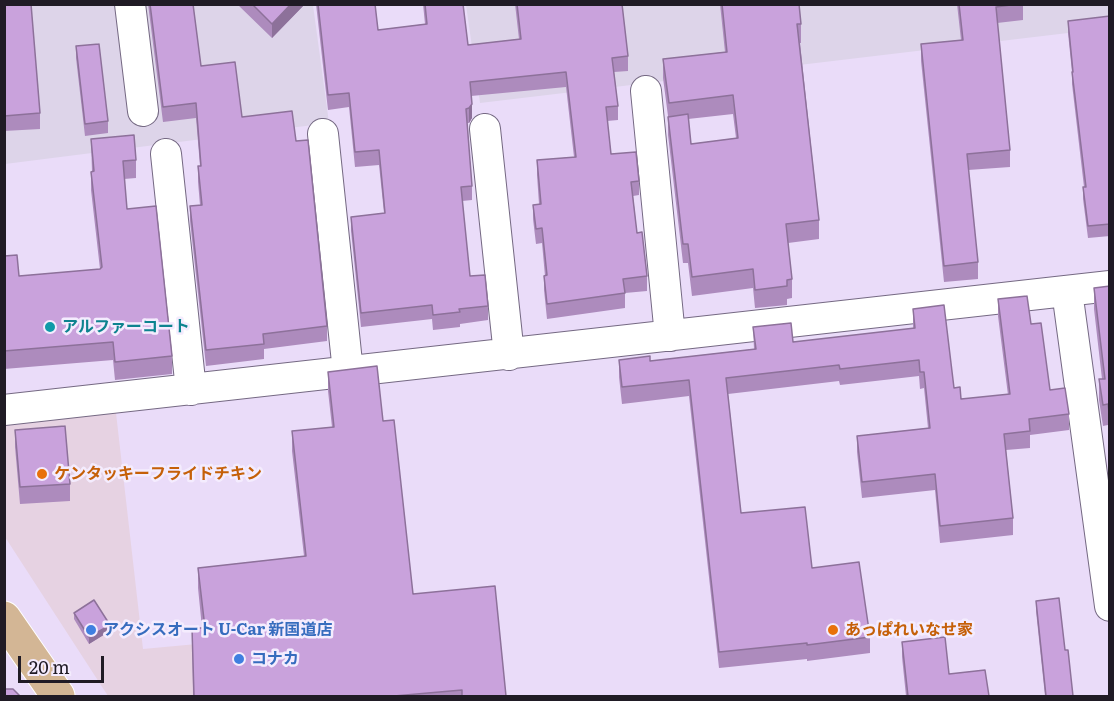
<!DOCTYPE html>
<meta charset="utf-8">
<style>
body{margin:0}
#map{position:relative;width:1114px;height:701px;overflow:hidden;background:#eadcf9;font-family:Literata,serif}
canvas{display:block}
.frame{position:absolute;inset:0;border:6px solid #201b25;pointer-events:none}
.scale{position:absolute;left:18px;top:656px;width:86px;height:27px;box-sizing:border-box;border:3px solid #201b25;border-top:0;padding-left:8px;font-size:18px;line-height:21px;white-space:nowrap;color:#201b25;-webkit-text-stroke:4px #f4ecfe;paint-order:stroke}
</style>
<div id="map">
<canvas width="1114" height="701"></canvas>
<div class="frame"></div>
<div class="scale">20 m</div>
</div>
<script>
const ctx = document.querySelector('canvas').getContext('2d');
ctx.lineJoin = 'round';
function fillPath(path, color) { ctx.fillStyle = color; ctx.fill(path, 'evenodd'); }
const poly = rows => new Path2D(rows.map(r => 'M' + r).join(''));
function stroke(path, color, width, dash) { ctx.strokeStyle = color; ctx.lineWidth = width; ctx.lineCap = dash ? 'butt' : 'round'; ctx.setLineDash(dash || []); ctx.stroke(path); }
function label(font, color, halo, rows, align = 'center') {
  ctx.font = font + ' Literata,"Noto Sans JP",serif'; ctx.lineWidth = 5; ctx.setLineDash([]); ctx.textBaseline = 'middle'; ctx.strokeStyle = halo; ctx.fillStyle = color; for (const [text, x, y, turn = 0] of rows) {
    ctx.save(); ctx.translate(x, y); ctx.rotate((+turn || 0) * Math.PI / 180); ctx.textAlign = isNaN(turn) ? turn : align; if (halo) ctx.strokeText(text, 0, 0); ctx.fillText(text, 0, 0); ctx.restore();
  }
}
const commercial = poly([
 [116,413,143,649,305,634,310,696,108,696,5,537,4,426]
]);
const industrial = poly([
 [1109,4,1110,28,480,103,466,5],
 [4,5,313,5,329,123,5,164]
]);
const street = poly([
 [130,4,143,111],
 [646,91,670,336],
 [485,129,509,355],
 [323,134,348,372],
 [166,154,191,390],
 [1067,291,1110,606],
 [4,410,1110,286]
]);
const primary = poly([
 [4,618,58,696]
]);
const wall = poly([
 [4,4,40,113,40,129,4,131],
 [148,4,193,4,201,66,242,117,296,141,327,326,327,341,264,349,264,359,206,366,190,221,190,206,200,205,198,182,198,166,200,166,196,118,163,122],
 [237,4,305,4,272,38],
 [316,4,375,4,378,30,425,24,423,4,463,4,468,45,519,39,515,4,622,4,628,56,628,71,614,72,618,106,618,120,607,121,611,154,639,181,639,195,633,196,637,233,647,276,647,291,625,293,625,308,547,319,544,290,544,276,545,276,542,243,536,244,533,219,533,205,539,204,537,175,537,160,574,157,566,87,471,96,472,118,469,123,467,123,472,186,472,200,462,201,470,276,488,306,488,320,460,324,460,327,433,330,432,319,361,327,351,231,351,217,384,213,379,165,355,167,349,107,328,110],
 [720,4,799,4,801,24,801,43,800,43,819,220,819,239,788,243,792,279,792,298,787,299,787,305,755,308,753,288,692,296,688,263,683,263,668,135,668,116,663,78,663,59,725,52],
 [733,114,736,138,691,144,688,119],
 [957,4,1023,4,1023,20,997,23,1010,150,1010,167,968,170,978,262,978,279,944,282,921,61,921,44,961,40],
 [1110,16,1110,236,1088,238,1083,199,1083,187,1084,187,1072,84,1072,72,1068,33,1068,21],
 [76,46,108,121,108,133,85,136,76,58],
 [91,139,136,160,136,178,124,179,127,209,172,356,172,374,115,380,113,360,4,369,4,256,19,276,100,269,91,190,91,172,92,172],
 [1110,286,1110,442,1108,425,1103,426,1099,400,1099,379,1102,379,1094,309,1094,288],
 [998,299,1031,324,1050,390,1069,414,1069,430,1030,435,1030,448,1006,450,1013,518,1013,535,940,543,935,490,862,498,857,452,857,436,928,428,924,388,920,389,919,376,840,385,839,381,728,394,741,513,812,568,870,637,870,653,807,661,807,659,719,668,689,396,622,404,619,377,619,360,650,361,754,349,753,327,793,342,913,329,913,309,954,388,961,399,1008,395,998,316],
 [328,372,383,421,413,594,506,696,193,696,192,628,202,628,198,588,198,568,304,556,292,451,292,431,332,427,328,391],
 [15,430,70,484,70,501,20,504,15,447],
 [1036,601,1073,696,1045,696,1036,611],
 [74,613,110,631,89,644,74,619],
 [902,642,949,674,989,696,906,696,902,657]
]);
const shadedWall = poly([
 [291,4,305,4,272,38,272,24],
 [472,104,472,118,469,123,469,108],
 [110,625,110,631,89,644,89,637]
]);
const building = poly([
 [4,4,31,4,40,113,4,116,4,4],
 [150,4,193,4,201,66,235,62,242,117,292,111,296,141,308,140,327,326,263,334,264,344,206,350,190,206,202,205,198,166,201,166,196,103,163,107,150,4],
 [252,4,291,4,272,24,252,4],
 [318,4,375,4,378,30,427,24,425,4,463,4,468,45,521,39,517,4,622,4,628,56,612,58,618,106,606,107,611,154,636,152,639,181,631,182,637,233,642,232,647,276,623,279,625,293,547,304,544,276,547,275,542,228,536,229,533,205,541,204,537,160,576,157,566,72,470,82,472,104,469,108,466,109,472,186,461,187,470,276,485,275,488,306,459,309,460,312,433,315,432,305,361,313,351,217,385,213,379,150,355,152,349,93,328,95,318,4],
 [722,4,799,4,801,24,797,24,819,220,786,224,792,279,787,280,787,286,755,290,753,269,692,277,688,244,683,244,668,117,688,114,691,144,738,138,733,95,669,103,663,59,727,52,722,4],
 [959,4,1018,4,996,7,1010,150,967,154,978,262,944,266,921,44,963,40,959,4],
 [1110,16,1110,224,1088,226,1083,187,1086,187,1072,72,1073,72,1068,21,1110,16],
 [99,44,108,121,85,124,76,46,99,44],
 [134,135,136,160,123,161,127,209,156,206,172,356,115,362,113,342,4,351,4,256,17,255,19,276,100,269,102,267,91,172,94,171,91,139,134,135],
 [1110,286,1110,421,1108,404,1103,405,1099,379,1105,379,1094,288,1110,286],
 [1027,296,1031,324,1041,323,1050,390,1065,388,1069,414,1029,419,1030,431,1004,434,1013,518,940,526,935,474,862,482,857,436,930,428,924,372,920,372,919,360,840,369,839,365,726,378,741,513,805,507,812,568,859,562,870,637,807,645,807,643,719,652,689,380,622,387,619,360,650,356,650,361,756,349,753,327,791,323,793,342,915,328,913,309,944,305,954,388,960,387,961,399,1010,394,998,299,1027,296],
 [377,366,383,421,394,420,413,594,495,586,506,696,462,696,462,690,394,696,194,696,192,628,205,628,198,568,306,556,292,431,334,427,328,372,377,366],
 [65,426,70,484,20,487,15,430,65,426],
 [1059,598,1065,650,1068,650,1073,696,1046,696,1036,601,1059,598],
 [94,600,110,625,89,637,74,613,94,600],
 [945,637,949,674,985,670,989,696,908,696,902,642,945,637],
 [4,689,13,689,20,696,4,696,4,689]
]);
const markers = [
 [50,327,6,"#0f9aa8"],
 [42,474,6,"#e8710a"],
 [91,630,6,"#3f7fe0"],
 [833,630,6,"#e8710a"],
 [239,659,6,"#3f7fe0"]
];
const cultureNames = [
 ["アルファーコート",62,327]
];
const foodNames = [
 ["ケンタッキーフライドチキン",54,474],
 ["あっぱれいなせ家",845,630]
];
const shopNames = [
 ["アクシスオート U-Car 新国道店",103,630],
 ["コナカ",251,659]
];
fillPath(commercial, '#e6d2e2');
fillPath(industrial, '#ddd4e9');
stroke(street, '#756983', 32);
stroke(primary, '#fff', 35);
stroke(street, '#fff', 30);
stroke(primary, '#d3b695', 33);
fillPath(wall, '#ad8bbd');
fillPath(shadedWall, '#8d719a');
fillPath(building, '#c9a2dc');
stroke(building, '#8d719a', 1.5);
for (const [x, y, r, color] of markers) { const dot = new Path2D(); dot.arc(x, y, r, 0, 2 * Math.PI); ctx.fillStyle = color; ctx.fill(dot); stroke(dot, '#f4ecfe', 2); }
label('bold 16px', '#0d838f', '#f4ecfe', cultureNames, 'left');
label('bold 16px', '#c56008', '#f4ecfe', foodNames, 'left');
label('bold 16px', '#366cbe', '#f4ecfe', shopNames, 'left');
</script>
